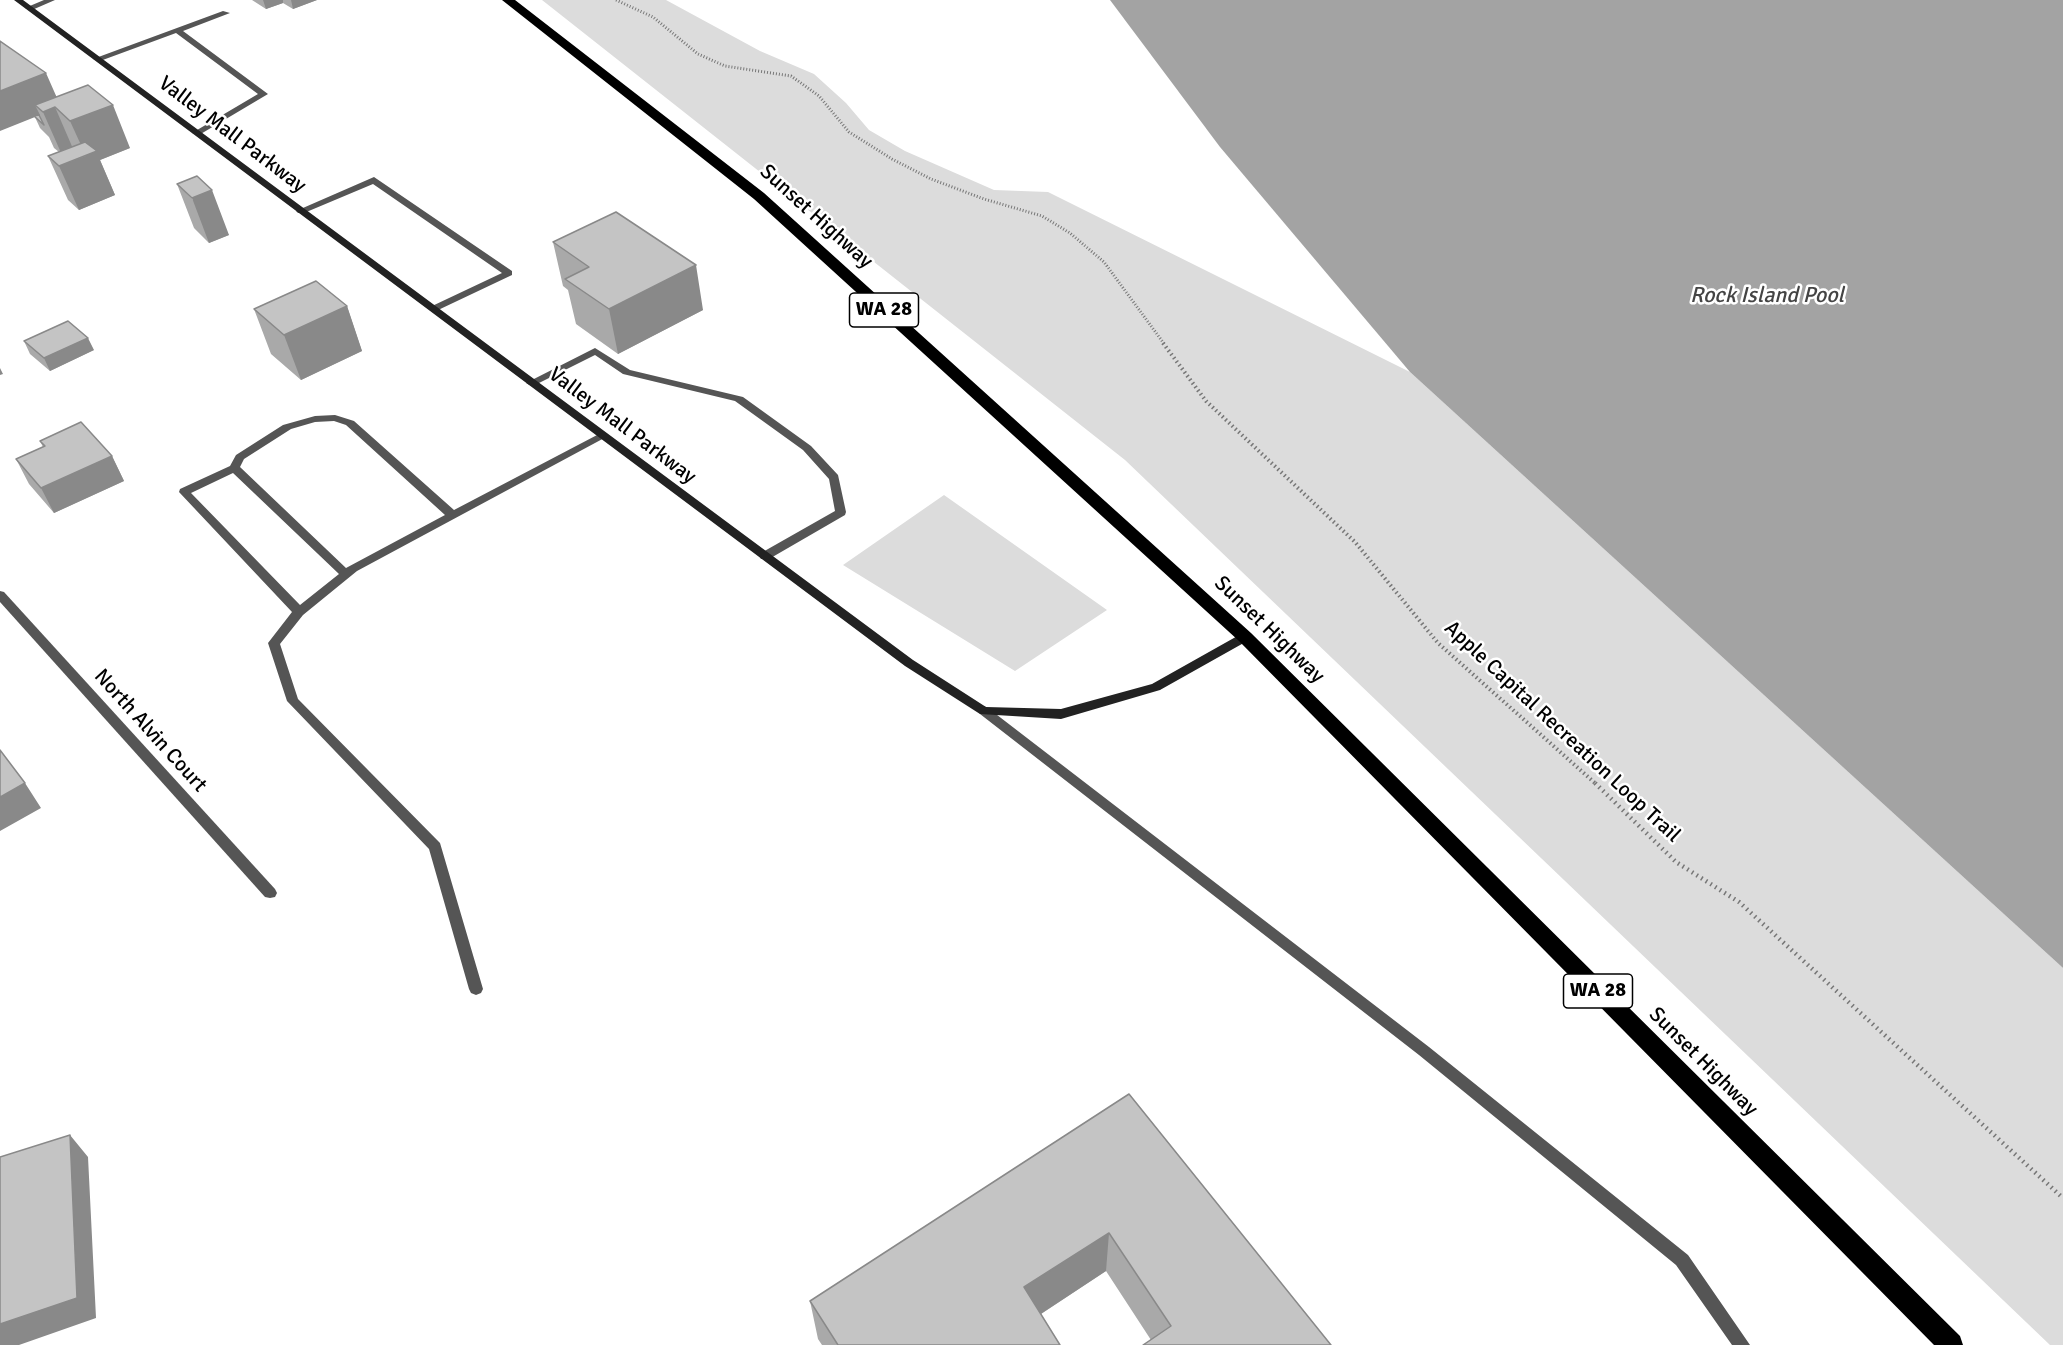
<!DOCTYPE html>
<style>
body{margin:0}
canvas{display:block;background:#fff}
</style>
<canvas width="2063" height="1345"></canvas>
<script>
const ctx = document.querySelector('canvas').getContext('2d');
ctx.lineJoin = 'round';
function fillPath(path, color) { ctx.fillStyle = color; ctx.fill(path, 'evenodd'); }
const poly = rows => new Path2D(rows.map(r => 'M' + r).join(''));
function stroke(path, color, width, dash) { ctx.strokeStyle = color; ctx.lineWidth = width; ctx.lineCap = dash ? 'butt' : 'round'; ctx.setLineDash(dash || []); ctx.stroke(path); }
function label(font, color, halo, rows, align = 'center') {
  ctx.font = font + ' Signika,sans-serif'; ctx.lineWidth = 5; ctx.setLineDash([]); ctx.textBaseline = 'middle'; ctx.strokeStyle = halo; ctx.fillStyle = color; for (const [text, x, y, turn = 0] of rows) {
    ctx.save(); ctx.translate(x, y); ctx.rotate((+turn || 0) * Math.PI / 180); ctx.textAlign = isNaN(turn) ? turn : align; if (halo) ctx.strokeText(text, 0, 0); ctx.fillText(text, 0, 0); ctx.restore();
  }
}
const green = poly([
 [542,0,666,0,760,51,814,74,846,103,869,130,905,151,994,190,1048,192,1410,372,2063,968,2063,1345,2050,1345,1125,460],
 [944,495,1107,610,1015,671,843,565]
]);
const water = poly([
 [1110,0,2063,0,2063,968,1410,372,1220,147]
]);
const pathFar2 = poly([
 [616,0,653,17,698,54,725,66,791,76,819,96,849,132,892,159,931,179,984,199,1042,216,1070,233,1104,262,1165,345]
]);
const pathFar1 = poly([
 [1163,343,1206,401,1355,542,1438,643,1596,784]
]);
const path = poly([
 [1595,783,1676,862,1739,902,2063,1198]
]);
const lane = poly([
 [44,0,55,0,32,10,25,8,44,0],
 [223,11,230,13,183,31,268,94,199,135,192,133,258,94,176,33,100,61,93,59,223,11],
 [374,177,512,271,512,275,436,311,430,311,430,307,502,273,373,184,304,213,298,213,296,211,374,177],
 [595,348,630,370,743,397,811,446,838,475,846,512,845,515,769,559,761,559,759,556,761,553,835,511,829,479,803,450,735,401,623,374,595,355,535,385,531,386,526,383,595,348],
 [335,415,354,421,454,510,599,434,607,434,608,436,357,571,303,615,280,644,298,699,440,843,483,989,481,993,476,995,471,993,469,989,429,849,287,701,268,643,292,612,179,492,180,489,230,466,236,455,283,425,315,416,335,415],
 [334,421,346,425,445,515,346,568,240,467,244,459,291,429,315,422,334,421],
 [233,473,339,574,300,605,191,493,233,473],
 [984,706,988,708,1429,1047,1688,1255,1750,1345,1732,1345,1676,1265,1419,1055,980,714,978,711,980,708,984,706]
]);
const street = poly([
 [0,591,4,592,275,889,277,893,275,897,270,898,265,897,0,602,0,591]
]);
const secondary = poly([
 [14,0,23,0,913,660,986,707,1061,709,1152,684,1241,634,1245,633,1251,637,1249,640,1160,690,1061,719,980,714,905,666,14,0]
]);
const highway = poly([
 [502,0,515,0,764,193,1251,633,1960,1336,1963,1345,1934,1345,1239,641,754,199,502,0]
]);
const wall = poly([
 [252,0,317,0,293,9,283,3,266,9],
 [0,41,57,97,130,148,100,160,115,195,79,210,68,200,48,156,59,152,54,148,49,137,40,128],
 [177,184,229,235,209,243,194,228],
 [553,242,703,310,618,354,576,324,568,290,563,286],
 [347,306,362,351,301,380,271,354,254,309],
 [24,341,94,350,50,371,30,354],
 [40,441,112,456,124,481,54,513,29,484,16,459,43,447],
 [1129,1094,1331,1345,1151,1340,1106,1271,1041,1314,1060,1345,822,1345,818,1339,810,1301]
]);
const shadedWall = poly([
 [263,0,283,0,283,3,266,9],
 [291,0,317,0,293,9],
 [46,73,61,107,55,107,74,151,62,155,43,112,35,105,40,115,0,131,0,91],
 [113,105,130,148,100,160,115,195,79,210,59,166,86,156,70,121],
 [212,190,229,235,209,243,192,198],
 [696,265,703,310,618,354,609,309],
 [347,306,362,351,301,380,284,335],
 [88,338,94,350,50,371,44,358],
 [0,368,3,374,0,375],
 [112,456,124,481,54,513,41,488],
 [25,783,41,808,0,831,0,797],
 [70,1135,88,1157,96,1318,19,1345,0,1345,0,1324],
 [1109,1233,1106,1271,1024,1325,1024,1287]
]);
const building = poly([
 [0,41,46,73,0,91,0,41],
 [88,85,113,105,70,121,55,107,43,112,35,105,88,85],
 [39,115,44,125,34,116,39,115],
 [85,142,97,151,59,166,48,156,85,142],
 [197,176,212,190,192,198,177,184,197,176],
 [616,212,696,265,609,309,565,279,589,267,553,242,616,212],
 [316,281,347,306,284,335,254,309,316,281],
 [68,321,88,338,44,358,24,341,68,321],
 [81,422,112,456,41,488,16,459,45,446,40,441,81,422],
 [0,750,25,783,0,797,0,750],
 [1129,1094,1331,1345,1143,1345,1171,1326,1109,1233,1024,1287,1060,1345,838,1345,810,1301,1129,1094],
 [70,1135,77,1298,0,1324,0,1157,70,1135]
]);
const shields = [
 [884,310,69],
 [1598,991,69]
];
const shieldNames = [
 ["WA 28",884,310],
 ["WA 28",1598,991]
];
const streetNames = [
 ["Valley Mall Parkway",232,135,37],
 ["Sunset Highway",816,217,42],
 ["Valley Mall Parkway",622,426,37],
 ["Sunset Highway",1269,630,44],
 ["North Alvin Court",150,731,48],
 ["Apple Capital Recreation Loop Trail",1562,732,43],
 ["Sunset Highway",1703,1062,45]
];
const waterNames = [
 ["Rock Island Pool",1767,296]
];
fillPath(green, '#dcdcdc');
fillPath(water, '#a3a3a3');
stroke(pathFar2, '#777', 3, [1, 2]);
stroke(pathFar1, '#777', 4, [1.5, 3]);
stroke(path, '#777', 4.5, [1.5, 4]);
fillPath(lane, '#555');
fillPath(street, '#555');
fillPath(secondary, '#222');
fillPath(highway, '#000');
fillPath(wall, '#a9a9a9');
fillPath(shadedWall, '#898989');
fillPath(building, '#c4c4c4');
stroke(building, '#898989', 1.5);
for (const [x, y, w] of shields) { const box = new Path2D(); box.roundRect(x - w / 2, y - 17, w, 34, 4.5); ctx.fillStyle = '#fff'; ctx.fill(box); stroke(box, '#000', 1.5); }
label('bold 20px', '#000', null, shieldNames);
label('21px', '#000', '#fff', streetNames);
label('italic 22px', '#444', '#fff', waterNames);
</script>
